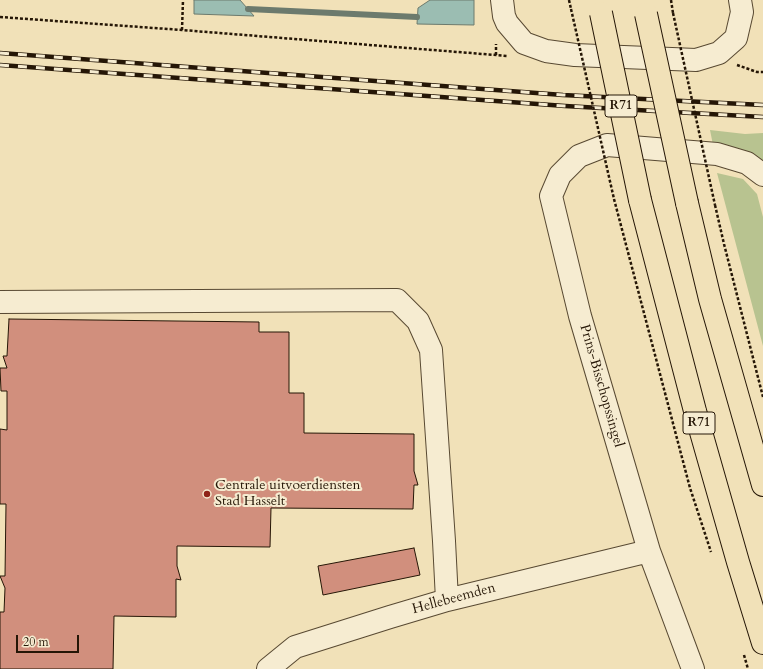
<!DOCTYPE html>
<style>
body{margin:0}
#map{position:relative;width:763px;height:669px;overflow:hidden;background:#f1e1b8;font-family:Cardo,serif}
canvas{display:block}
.scale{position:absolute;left:16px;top:635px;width:63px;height:18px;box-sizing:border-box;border:2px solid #251606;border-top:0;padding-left:5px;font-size:12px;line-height:14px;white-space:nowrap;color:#251606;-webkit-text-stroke:3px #f6ecd1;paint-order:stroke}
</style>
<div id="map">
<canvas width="763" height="669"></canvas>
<div class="scale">20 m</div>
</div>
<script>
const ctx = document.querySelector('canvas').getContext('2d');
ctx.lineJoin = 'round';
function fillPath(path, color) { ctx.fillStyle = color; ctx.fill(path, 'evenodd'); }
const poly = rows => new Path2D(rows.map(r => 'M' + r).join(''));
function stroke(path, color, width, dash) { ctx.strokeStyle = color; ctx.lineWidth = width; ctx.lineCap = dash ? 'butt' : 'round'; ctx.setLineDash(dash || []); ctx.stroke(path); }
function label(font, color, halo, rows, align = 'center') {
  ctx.font = font + ' Cardo,serif'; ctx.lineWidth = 4; ctx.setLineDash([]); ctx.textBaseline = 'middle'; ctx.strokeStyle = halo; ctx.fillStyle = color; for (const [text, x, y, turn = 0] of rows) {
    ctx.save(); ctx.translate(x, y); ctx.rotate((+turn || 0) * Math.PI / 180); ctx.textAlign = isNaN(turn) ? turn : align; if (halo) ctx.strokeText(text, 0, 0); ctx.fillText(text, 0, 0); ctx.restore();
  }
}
const green = poly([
 [710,130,745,134,763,133,763,163,744,150,713,145],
 [717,173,743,179,757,194,763,217,763,346]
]);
const water = poly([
 [194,0,240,0,254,16,194,14,194,0],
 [430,0,474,0,474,25,417,24,418,8,430,0]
]);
const stream = poly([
 [248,9,417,17]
]);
const building = poly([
 [9,319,259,322,259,332,289,332,289,393,304,393,304,433,414,434,414,471,418,485,414,485,413,509,271,508,270,547,177,546,177,566,181,580,176,579,176,617,114,616,113,669,0,669,0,612,4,612,5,588,0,576,5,576,6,504,0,504,0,429,7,430,7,391,1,391,0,368,7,368,3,356,7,356,9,319],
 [414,548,420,575,323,595,318,566,414,548]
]);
const path = poly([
 [569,0,571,9],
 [671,0,673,13],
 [0,17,182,30,508,56],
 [182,30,183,0],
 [496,55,496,44],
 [737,65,757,72,763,72],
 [614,199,690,488,711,552],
 [715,205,724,244,763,397],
 [744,655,748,669]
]);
const minor = poly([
 [502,0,504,16,507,23,524,43,546,51,575,55,696,60,719,53,736,38,742,12,740,0],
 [0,302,397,300,418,321,431,350,444,541,447,600],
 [268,669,295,647,390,617,447,600,649,551],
 [693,669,649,551,580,316,551,196,560,175,579,156,607,145,717,154,747,163,763,175]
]);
const highway = poly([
 [640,200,695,411,738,562,763,643],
 [687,203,710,299,763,485]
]);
const rail = poly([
 [0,53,563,95,763,105],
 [0,65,565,106,763,117]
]);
const pathBridge = poly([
 [571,9,614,199],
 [673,13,715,205]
]);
const highwayBridge = poly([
 [601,13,640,200],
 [646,14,687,203]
]);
const markers = [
 [207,494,4,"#8f2418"]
];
const shields = [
 [621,106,32],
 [699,423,32]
];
const shieldNames = [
 ["R71",621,106],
 ["R71",699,423]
];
const streetNames = [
 ["Prins-Bisschopssingel",601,386,74],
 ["Hellebeemden",454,599,-15]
];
const poiNames = [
 ["Centrale uitvoerdiensten",215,486],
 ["Stad Hasselt",215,502]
];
fillPath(green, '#b8c390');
fillPath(water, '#9bbdb2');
stroke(water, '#6c7a6d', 1);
stroke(stream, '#6c7a6d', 6);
fillPath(building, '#d18f7d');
stroke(building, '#251606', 1);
stroke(minor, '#584932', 24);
stroke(highway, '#251606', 24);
stroke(path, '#251606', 2.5, [3, 2]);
stroke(minor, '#f6ecd1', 22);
stroke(highway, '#f1e1b8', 22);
stroke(rail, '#251606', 4.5);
stroke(rail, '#f6ecd1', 3, [9]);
stroke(highwayBridge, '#251606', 24, []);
stroke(pathBridge, '#251606', 2.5, [3, 2]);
stroke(highwayBridge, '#f1e1b8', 22);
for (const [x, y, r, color] of markers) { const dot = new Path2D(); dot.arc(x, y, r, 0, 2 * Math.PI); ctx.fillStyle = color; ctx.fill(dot); stroke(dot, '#f6ecd1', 1.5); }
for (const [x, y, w] of shields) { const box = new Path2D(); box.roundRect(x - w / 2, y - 11, w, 22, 3); ctx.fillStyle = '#f6ecd1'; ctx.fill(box); stroke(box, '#251606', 1); }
label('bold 13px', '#251606', null, shieldNames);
label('14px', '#251606', '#f6ecd1', streetNames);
label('14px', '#251606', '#f6ecd1', poiNames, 'left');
</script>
